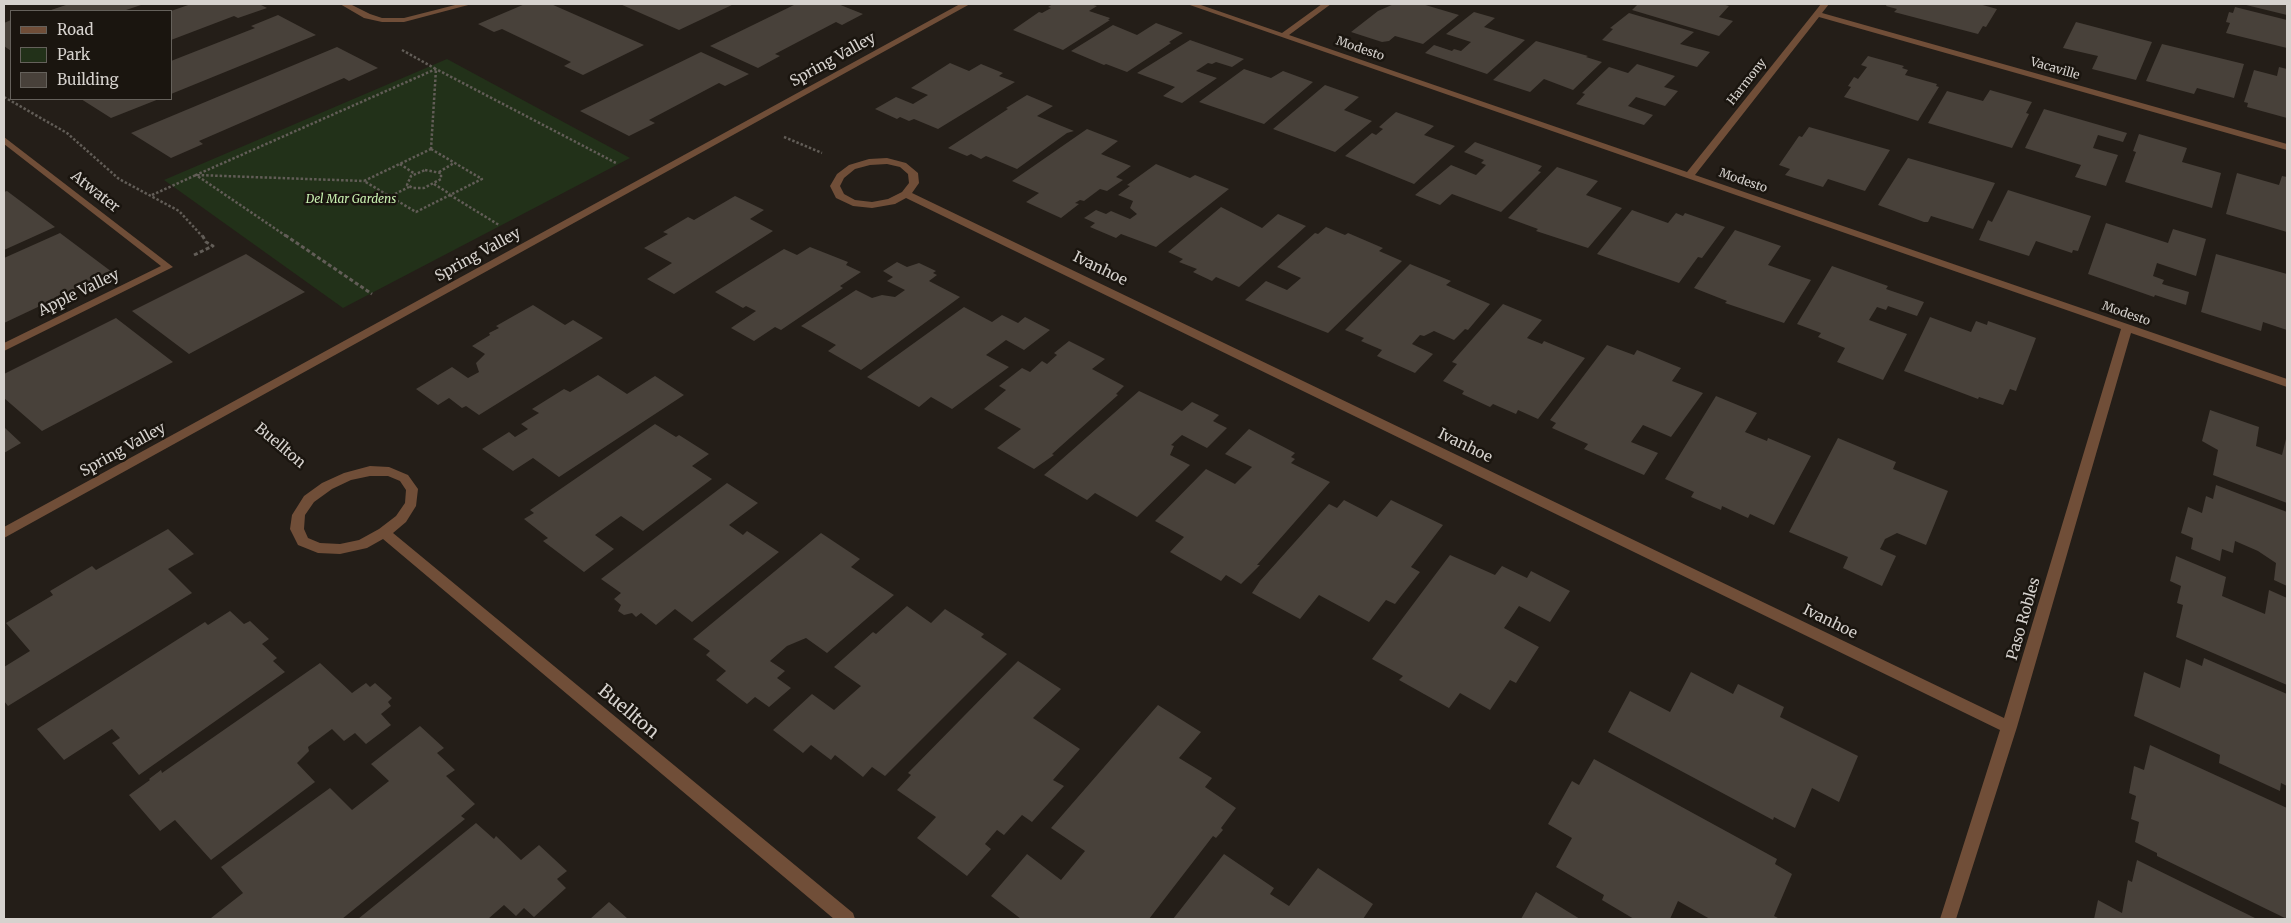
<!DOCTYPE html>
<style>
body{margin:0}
#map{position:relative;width:2291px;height:923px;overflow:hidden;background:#241e18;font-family:Merriweather,serif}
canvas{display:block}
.frame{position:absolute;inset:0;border:5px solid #d6d2ce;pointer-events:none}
.legend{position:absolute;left:10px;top:10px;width:162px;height:90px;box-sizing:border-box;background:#1a150f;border:1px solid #65615b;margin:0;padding:6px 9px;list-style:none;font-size:15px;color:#d6d2ce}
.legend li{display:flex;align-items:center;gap:10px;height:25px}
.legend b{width:25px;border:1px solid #65615b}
</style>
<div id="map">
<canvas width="2291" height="923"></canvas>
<div class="frame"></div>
<ul class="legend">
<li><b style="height:6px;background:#704e38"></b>Road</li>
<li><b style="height:14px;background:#223119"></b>Park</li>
<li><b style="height:14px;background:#48413a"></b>Building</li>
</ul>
</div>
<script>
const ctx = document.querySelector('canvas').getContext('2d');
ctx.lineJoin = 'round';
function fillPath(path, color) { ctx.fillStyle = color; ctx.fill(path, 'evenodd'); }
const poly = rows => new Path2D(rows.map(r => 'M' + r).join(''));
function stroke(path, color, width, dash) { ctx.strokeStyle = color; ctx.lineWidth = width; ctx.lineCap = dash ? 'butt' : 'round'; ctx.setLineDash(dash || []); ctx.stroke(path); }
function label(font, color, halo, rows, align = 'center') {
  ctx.font = font + ' Merriweather,serif'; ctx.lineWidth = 5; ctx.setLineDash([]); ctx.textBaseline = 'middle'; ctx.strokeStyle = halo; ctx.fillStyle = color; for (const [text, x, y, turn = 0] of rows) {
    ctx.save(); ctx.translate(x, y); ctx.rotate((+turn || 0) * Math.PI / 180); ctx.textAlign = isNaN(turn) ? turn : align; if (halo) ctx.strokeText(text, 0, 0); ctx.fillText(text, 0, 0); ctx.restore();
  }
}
const green = poly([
 [447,59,630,158,343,308,164,180]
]);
const building = poly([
 [69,4,144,4,123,11,48,11],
 [191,4,259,4,267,8,238,18,234,16,171,40,171,11],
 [525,4,551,4,644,45,583,75,564,66,571,62,502,29,494,32,478,24],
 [620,4,734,4,679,30],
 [796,4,838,4,863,14,842,25,836,22,775,54,780,56,758,68,710,46],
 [1053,4,1090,4,1097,6,1089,11,1110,18,1108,20,1110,20,1063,50,1013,30,1039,12,1042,13,1051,8,1048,7],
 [1394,4,1422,4,1459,15,1423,44,1395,36,1389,41,1382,42,1351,32,1378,11],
 [1638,4,1722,4,1729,6,1719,17,1733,21,1719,36,1632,10],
 [1887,4,1979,4,1997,9,1986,27,1983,26,1978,34,1894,12,1897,9,1886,6],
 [2242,4,2287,4,2287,15],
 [2235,7,2287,20,2287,48,2226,33,2230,23,2226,22,2229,12,2233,13],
 [1474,12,1495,18,1484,27,1525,40,1487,74,1425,53,1434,45,1452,51,1454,49,1461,51,1471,42,1446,34],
 [1629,13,1694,32,1680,44,1710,52,1697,67,1602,40,1613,29,1610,28],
 [278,15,316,35,171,94,171,61,255,28,251,26],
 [11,20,11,51,4,46,4,23],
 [2076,22,2152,42,2136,80,2092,69,2098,56,2063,48],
 [1156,23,1183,33,1169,42,1171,43,1127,72,1106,64,1104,65,1071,51,1113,25,1137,35],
 [1190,40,1244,59,1232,67,1216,62,1212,64,1208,63,1196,71,1217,78,1182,103,1163,96,1175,87,1137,73],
 [1536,41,1588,56,1586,57,1602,62,1573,90,1544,79,1530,92,1493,80],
 [2162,44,2244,64,2234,98,2197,88,2194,94,2146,81],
 [337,47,378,68,349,81,344,78,199,141,203,144,171,158,131,133],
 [701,52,749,74,725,86,719,83,649,120,655,123,629,136,580,111],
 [1868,56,1904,66,1902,68,1908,70,1905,75,1937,84,1936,86,1939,87,1918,121,1844,97,1851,87,1848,86,1854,77,1858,79,1867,67,1861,65],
 [950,63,969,71,981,64,1003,73,999,76,1015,82,938,129,914,119,909,121,900,117,897,119,875,109,896,97,913,104,928,95,911,88],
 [1637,64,1675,76,1664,87,1678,91,1665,106,1636,97,1628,106,1653,115,1644,125,1576,104,1585,94,1582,93,1609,67,1628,73],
 [2279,67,2287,69,2287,118,2247,107,2248,103,2244,102,2254,70,2277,76],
 [1244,69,1271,78,1283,71,1313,82,1264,124,1199,102],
 [1325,85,1359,97,1344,110,1372,121,1335,152,1273,129],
 [1990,90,2032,102,2026,113,2029,114,2012,148,1928,123,1947,91,1983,101],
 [1027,95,1053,106,1037,116,1074,131,1067,133,1017,169,986,156,981,159,971,154,967,156,948,148,1008,109,1006,108],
 [81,99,159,99,111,118],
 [2044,109,2127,133,2123,142,2098,135,2093,148,2118,155,2106,186,2075,177,2081,165,2025,148],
 [1396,112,1434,126,1424,135,1455,146,1414,184,1345,156,1372,133,1376,135,1383,129,1379,127],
 [1809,127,1890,150,1865,191,1828,179,1823,187,1785,175,1790,169,1779,165,1799,136,1802,137],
 [1087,129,1118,141,1101,154,1131,166,1116,177,1123,180,1107,191,1100,189,1084,201,1080,200,1075,203,1079,204,1061,218,1026,202,1039,193,1012,181],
 [2139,134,2187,148,2182,162,2221,173,2212,208,2125,182,2136,152,2133,151],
 [1475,142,1542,166,1538,171,1541,172,1501,212,1452,194,1440,205,1415,195,1451,165,1476,175,1486,165,1481,163,1484,160,1464,152],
 [1908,158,1995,183,1973,229,1931,216,1928,222,1924,222,1878,205],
 [1156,164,1190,178,1195,175,1229,189,1156,247,1121,234,1116,238,1090,227,1095,223,1084,218,1096,210,1106,214,1111,211,1130,219,1137,214,1130,208,1133,201,1118,195,1130,186,1127,185],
 [1557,167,1598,181,1586,195,1622,208,1588,248,1536,231,1538,229,1508,218],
 [2237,173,2279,185,2282,176,2287,177,2287,232,2226,214],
 [2008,190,2091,216,2078,251,2073,250,2072,253,2036,241,2029,256,1979,240,1988,220,1992,222],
 [7,191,55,227,4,250,4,192],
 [735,196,764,210,750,219,773,231,674,294,647,279,672,263,644,248,668,234,663,232,688,217,694,220],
 [1221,207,1262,228,1278,214,1306,226,1239,287,1216,277,1212,281,1193,272,1197,269,1179,262,1183,259,1168,252],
 [1632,210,1668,223,1676,213,1683,216,1685,213,1725,227,1702,258,1698,257,1679,283,1597,254],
 [2106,223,2168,243,2173,229,2206,239,2196,276,2157,263,2153,276,2164,280,2162,284,2189,292,2186,305,2155,295,2154,297,2088,274],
 [1326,227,1345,235,1348,233,1383,248,1379,251,1402,261,1328,333,1245,300,1266,281,1287,290,1301,278,1277,267,1315,233,1318,234],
 [1735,230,1781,246,1768,265,1811,280,1784,323,1725,303,1727,301,1694,288],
 [60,233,112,272,4,323,4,258],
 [810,247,848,262,846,265,861,272,840,286,843,288,781,330,775,327,754,341,731,328,756,311,746,306,743,308,715,292,784,249,797,255],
 [246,254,305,292,189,354,132,311],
 [2216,254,2287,274,2287,330,2263,322,2261,331,2201,312],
 [897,262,907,267,919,263,936,271,933,273,937,275,929,281,960,297,861,370,828,351,836,345,801,326,856,290,872,298,882,295,895,297,905,290,887,281,893,277,883,271],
 [1410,264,1451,281,1446,285,1490,304,1468,330,1465,329,1454,340,1434,331,1424,336,1420,335,1412,344,1433,354,1415,373,1377,356,1382,350,1361,341,1364,338,1345,330],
 [1832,266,1888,286,1886,289,1924,302,1917,316,1888,306,1886,310,1877,307,1869,320,1907,334,1883,380,1837,362,1845,348,1818,337,1821,333,1797,324],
 [1503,304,1542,320,1527,338,1542,344,1544,341,1585,358,1538,419,1518,410,1516,414,1493,404,1490,407,1462,394,1464,391,1443,381,1457,364,1452,362],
 [533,305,565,325,573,320,603,338,479,415,466,406,462,408,449,398,438,405,416,389,452,367,468,378,479,372,476,363,485,354,472,346,490,335,489,333,499,328,496,326],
 [964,307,992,322,1002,315,1018,323,1025,317,1050,330,1024,350,1006,340,986,355,1009,367,952,409,931,397,919,407,867,377],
 [1930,317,1971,332,1976,321,1987,325,1988,321,2036,338,2016,391,2010,389,2003,405,1979,397,1978,399,1904,371],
 [116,318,173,362,42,431,4,398,4,374],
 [1069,341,1105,359,1092,369,1124,386,1116,394,1118,395,1052,454,1054,455,1034,469,997,448,1021,429,984,409,1006,390,999,386,1022,368,1030,372,1042,361,1047,364,1057,355,1054,353],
 [1607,345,1634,355,1637,350,1681,368,1672,381,1703,393,1671,437,1643,425,1631,442,1658,453,1644,475,1584,449,1588,444,1552,428,1556,423,1550,420],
 [598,375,627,394,655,376,684,395,559,477,533,458,513,471,482,449,509,432,515,437,528,429,521,424,539,413,532,409,564,389,570,392],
 [1139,391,1182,411,1192,402,1219,415,1213,421,1227,428,1207,448,1182,435,1171,445,1174,446,1170,455,1190,465,1137,517,1095,493,1087,500,1044,475],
 [1716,396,1757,413,1745,432,1767,441,1768,438,1811,456,1774,525,1750,514,1748,518,1722,506,1721,510,1691,497,1694,492,1665,479],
 [2210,410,2259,427,2256,446,2282,455,2287,435,2287,503,2213,475,2218,450,2202,441],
 [655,424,676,437,679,435,709,454,692,466,712,479,643,531,621,516,595,535,614,549,584,572,543,541,548,538,524,519,534,513,530,510],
 [4,427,21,443,4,453],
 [1249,429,1295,453,1291,457,1295,459,1291,463,1330,482,1257,565,1260,565,1241,584,1226,575,1221,581,1170,552,1184,537,1155,521,1206,469,1235,484,1252,467,1225,454],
 [1838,438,1896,462,1893,469,1948,491,1926,545,1897,533,1885,539,1880,549,1896,556,1882,586,1843,568,1848,557,1789,532],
 [727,483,758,503,729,525,743,535,747,531,779,552,692,622,675,609,656,625,641,613,636,617,632,613,624,615,618,611,621,605,614,599,621,593,601,579],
 [2216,485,2287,512,2287,586,2274,580,2276,563,2258,551,2235,541,2233,553,2222,549,2220,561,2191,549,2193,538,2181,533,2188,507,2202,513,2206,496,2213,499],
 [1344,500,1377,517,1391,500,1443,525,1411,567,1420,572,1395,604,1386,600,1369,622,1319,595,1300,619,1252,593,1260,581,1329,504,1337,508],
 [168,529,194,554,168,569,192,593,8,706,4,701,4,667,30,651,6,623,53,595,50,591,92,566,96,570],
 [821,533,860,559,851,567,894,595,827,653,806,638,787,646,770,661,785,671,777,678,791,688,769,707,755,697,747,704,716,680,726,671,706,655,710,651,693,639],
 [1450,555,1495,575,1502,566,1527,578,1531,571,1570,591,1550,622,1519,606,1504,628,1539,647,1516,683,1510,680,1490,710,1460,693,1449,708,1399,680,1403,676,1372,659],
 [2176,556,2226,577,2222,596,2265,614,2269,590,2287,598,2287,685,2176,637,2183,605,2177,603,2181,586,2170,581],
 [907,606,931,623,945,609,984,634,981,637,1007,654,885,776,872,767,863,777,835,755,831,760,811,745,803,753,773,730,812,694,834,710,861,686,834,667,873,632,876,634],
 [230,611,244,624,250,621,269,639,262,644,277,658,273,661,285,672,139,775,112,743,120,738,112,729,64,760,37,729,205,622,208,625],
 [2204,658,2287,694,2287,786,2281,783,2280,791,2219,763,2220,755,2134,716,2144,672,2180,688,2186,659,2202,666],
 [1018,661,1061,689,1033,718,1080,749,1053,780,1064,786,1032,822,1022,815,1004,835,997,830,985,844,991,849,967,876,917,838,936,817,897,790,911,775,908,773],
 [320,663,352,693,366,683,370,687,375,683,392,698,388,702,391,706,381,714,391,725,366,744,355,733,344,741,332,729,308,747,309,751,297,763,315,782,211,860,175,820,160,831,129,795,150,780,149,779,161,770,162,773],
 [1691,672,1733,694,1738,684,1784,707,1780,717,1858,756,1839,802,1812,788,1795,828,1774,817,1773,820,1608,732,1630,691,1670,712],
 [1158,705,1201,732,1179,758,1212,778,1205,787,1236,808,1221,828,1223,830,1216,838,1213,836,1149,919,1021,919,991,896,1027,854,1061,880,1085,851,1051,828],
 [420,726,444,748,437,753,455,770,446,776,475,804,461,816,465,819,342,919,213,919,211,918,243,893,221,867,330,788,352,810,389,781,371,764],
 [2150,745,2287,808,2287,919,2157,856,2157,853,2135,842,2139,822,2131,819,2136,796,2129,793,2134,766,2144,770],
 [1594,759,1777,859,1775,864,1792,874,1774,916,1780,919,1710,919,1678,901,1670,919,1634,919,1602,900,1604,895,1556,867,1572,838,1548,824,1572,781,1579,785],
 [476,823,494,839,496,836,521,860,539,845,567,871,557,879,566,888,534,917,524,908,516,916,504,905,488,919,358,919],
 [1224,854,1274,888,1270,894,1289,906,1318,868,1373,904,1363,919,1173,919],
 [2137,860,2257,919,2094,919,2098,900,2122,913,2128,880,2132,882],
 [1536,892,1580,919,1521,919],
 [609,902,628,919,590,919]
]);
const pathFar1 = poly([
 [402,50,436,69,431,149],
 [4,97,67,133,119,179,179,211,202,236],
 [784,137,822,153],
 [431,149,482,179,416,212,364,181,431,149],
 [400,164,415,174],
 [425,170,441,173,441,179,424,188,413,188,407,185,411,176,425,170],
 [439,172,454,163],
 [434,184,450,194],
 [152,195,196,175,364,181],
 [450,195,499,225],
 [391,196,409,187],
 [286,236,196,175,436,69,616,163]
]);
const path = poly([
 [285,235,372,294],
 [194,255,213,246,206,242,202,235],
 [258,428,301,464]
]);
const minor = poly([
 [340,4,350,4,370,14,382,18,404,18,459,4,472,4,404,22,382,22,364,18,340,4],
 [960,4,970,4,4,538,4,527,960,4],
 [1187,4,1198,4,1282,33,1322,4,1331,4,1289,35,1687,172,1821,4,1829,4,1822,13,2287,144,2287,150,1819,17,1695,175,2287,379,2287,387,2131,333,2017,727,1956,919,1940,919,2000,730,906,198,895,204,872,208,853,206,836,198,830,186,837,174,849,165,869,159,887,158,906,163,918,173,919,183,912,193,2004,718,2121,329,1187,4],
 [887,164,900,167,908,174,909,183,902,192,888,199,872,202,855,200,844,194,840,186,844,178,855,169,870,165,887,164],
 [4,137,173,267,4,351,4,343,161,266,4,144,4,137],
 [370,466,389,467,408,475,418,489,416,506,406,522,393,533,853,913,855,919,834,919,383,539,367,548,340,554,318,553,298,545,290,529,292,515,304,496,322,483,344,473,370,466],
 [370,476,388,476,400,481,406,490,405,503,396,516,379,529,359,540,340,544,320,543,308,538,304,529,305,515,314,502,332,489,351,480,370,476]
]);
const farStreetnames = [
 ["Modesto",1360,49,19],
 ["Vacaville",2055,69,16],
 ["Harmony",1747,82,-52],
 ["Modesto",1743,181,19],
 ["Modesto",2126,314,19]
];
const farParknames = [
 ["Del Mar Gardens",351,200]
];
const streetNames = [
 ["Spring Valley",833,60,-29],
 ["Atwater",95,192,38],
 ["Spring Valley",478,255,-29],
 ["Ivanhoe",1100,269,26],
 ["Apple Valley",79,293,-26],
 ["Buellton",280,446,40],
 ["Ivanhoe",1465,446,26],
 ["Spring Valley",123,450,-29],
 ["Paso Robles",2024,619,-74],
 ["Ivanhoe",1830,622,26]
];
const nearStreetnames = [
 ["Buellton",628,712,40]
];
fillPath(green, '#223119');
fillPath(building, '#48413a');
stroke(pathFar1, '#625d57', 2.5, [2.5, 2]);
stroke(path, '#625d57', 3, [4, 2.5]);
fillPath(minor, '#704e38');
label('12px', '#d6d2ce', '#1a150f', farStreetnames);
label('italic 12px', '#c8f0b0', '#1a150f', farParknames);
label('15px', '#d6d2ce', '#1a150f', streetNames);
label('18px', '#d6d2ce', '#1a150f', nearStreetnames);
</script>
